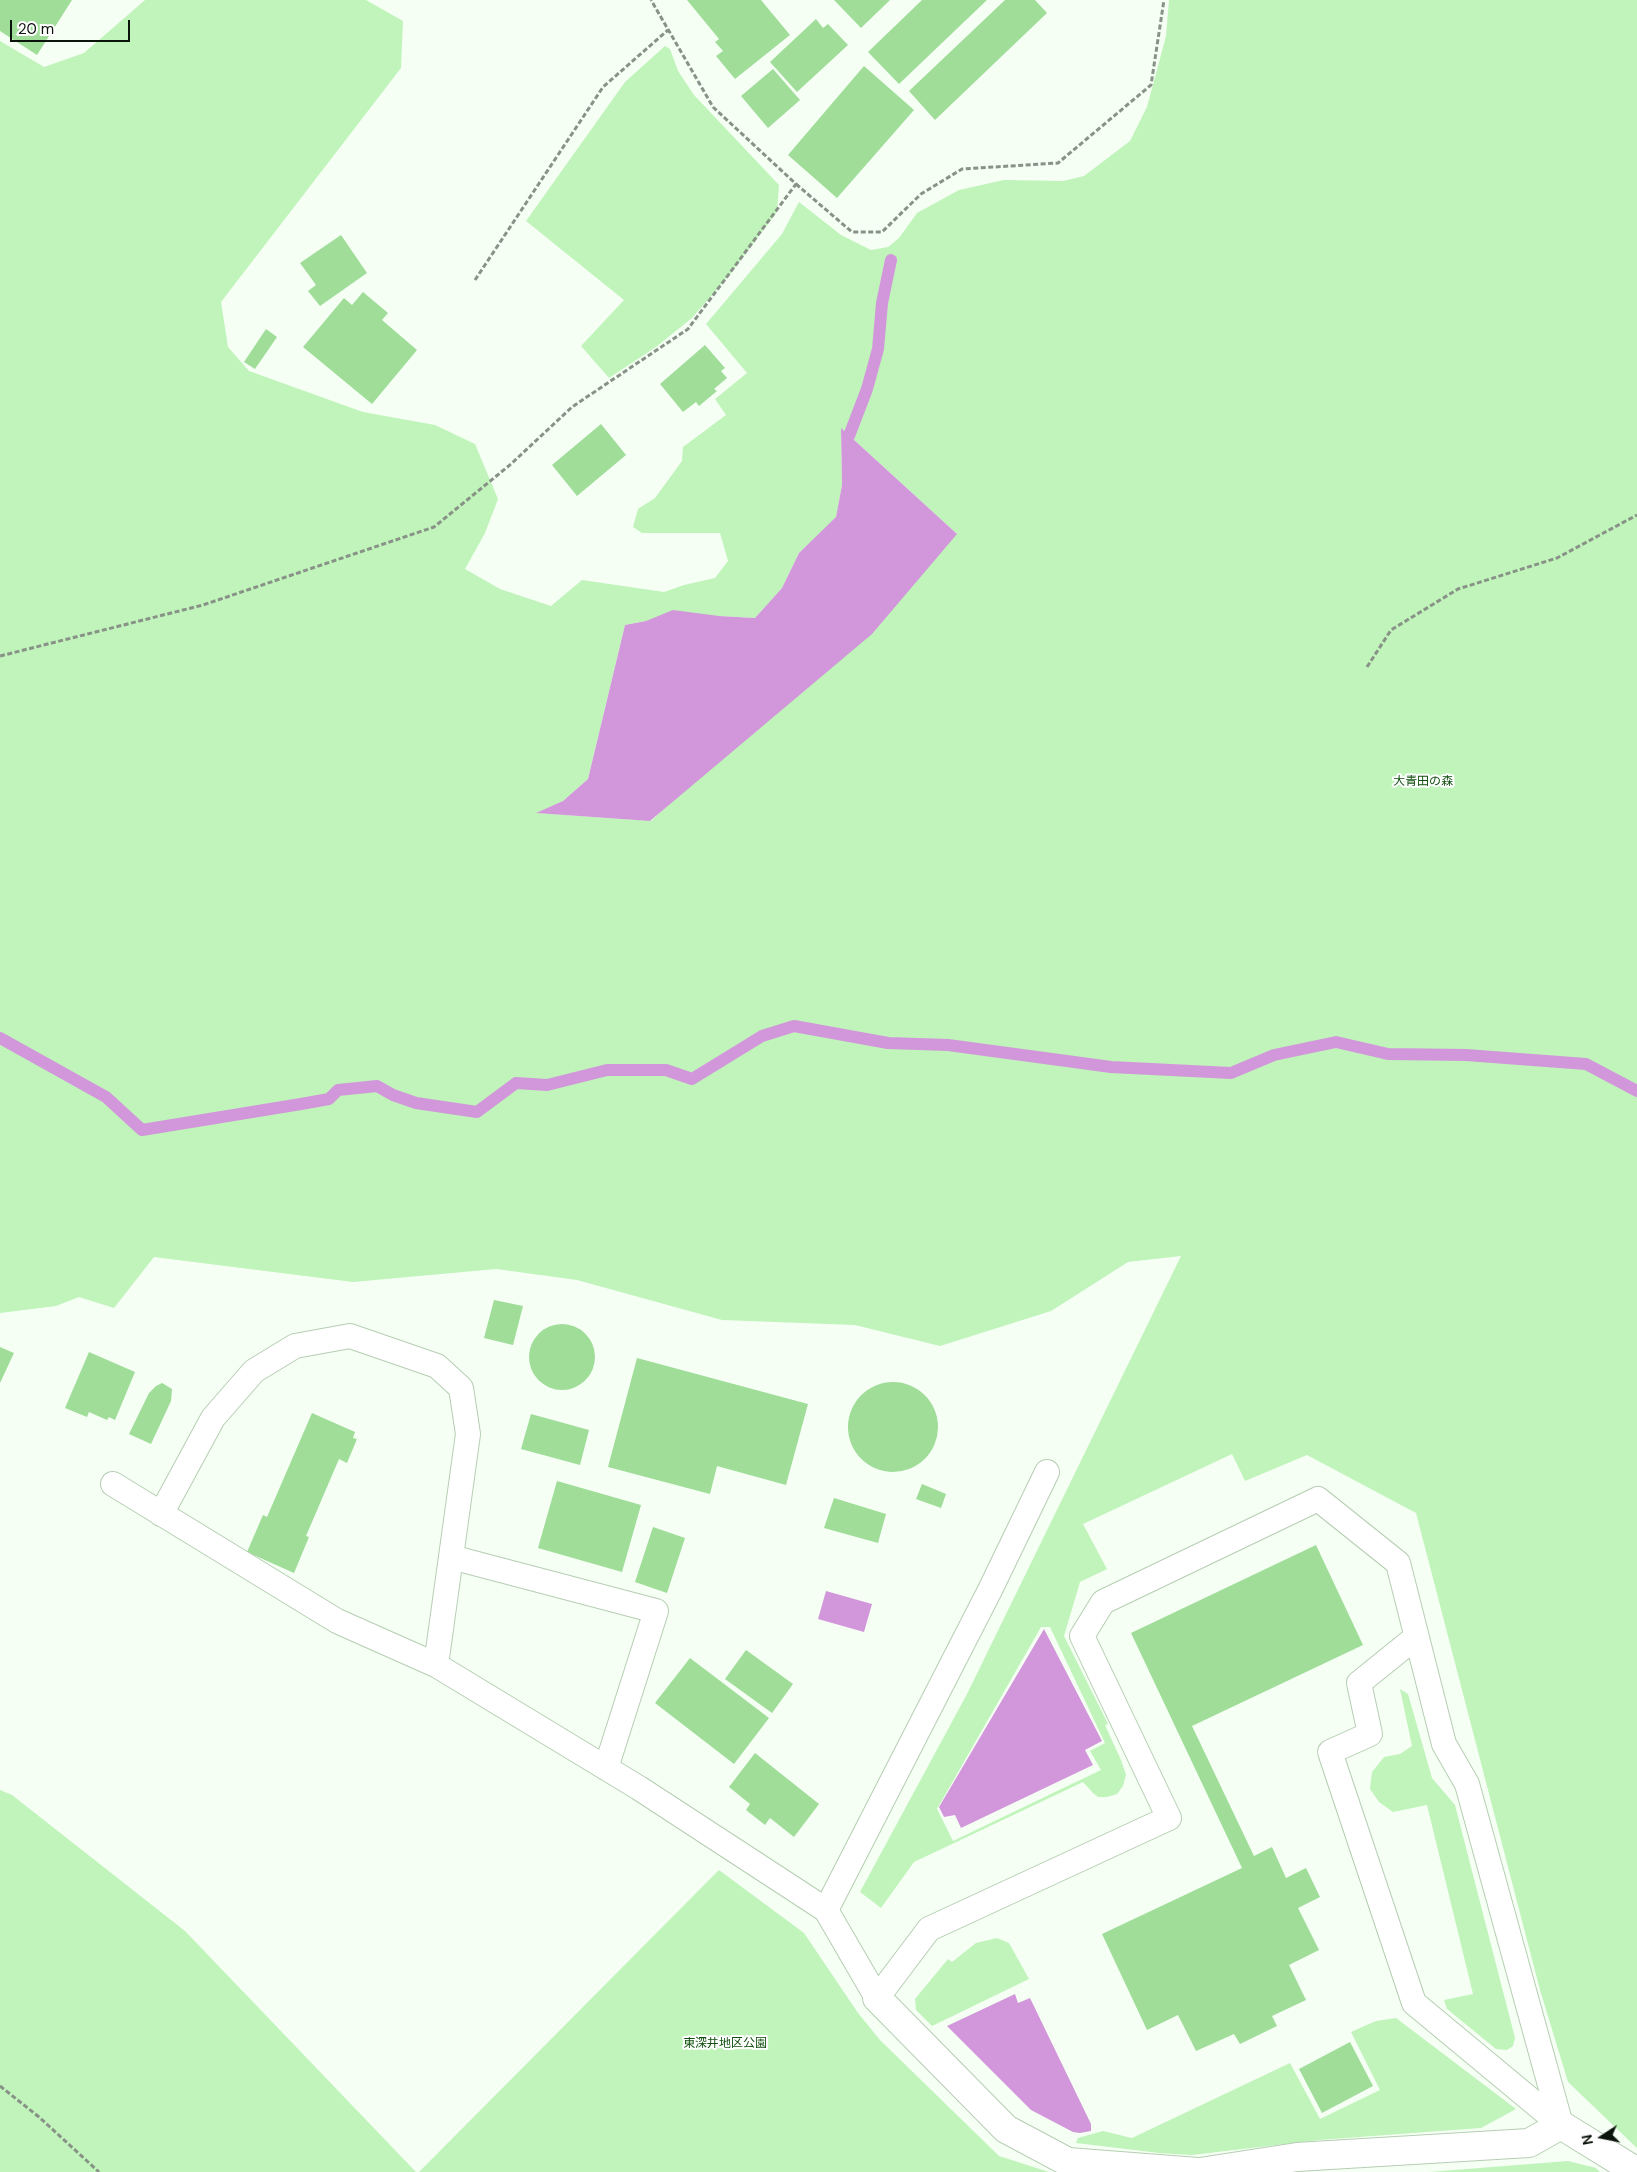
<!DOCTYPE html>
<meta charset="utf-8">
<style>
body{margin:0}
#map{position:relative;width:1637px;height:2172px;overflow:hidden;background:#f5fff4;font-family:"DM Sans",sans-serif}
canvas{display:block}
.north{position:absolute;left:1577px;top:2112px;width:50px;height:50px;-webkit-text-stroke:4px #fff;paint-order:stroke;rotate:259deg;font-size:14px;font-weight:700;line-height:20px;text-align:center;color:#0b140a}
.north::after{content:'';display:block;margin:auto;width:18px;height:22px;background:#0b140a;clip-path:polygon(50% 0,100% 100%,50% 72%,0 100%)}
.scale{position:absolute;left:10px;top:20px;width:120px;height:22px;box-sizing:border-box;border:2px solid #0b140a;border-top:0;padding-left:6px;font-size:15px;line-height:18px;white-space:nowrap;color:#0b140a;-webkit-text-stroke:4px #fff;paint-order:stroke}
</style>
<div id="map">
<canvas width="1637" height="2172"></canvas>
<div class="north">N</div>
<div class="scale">20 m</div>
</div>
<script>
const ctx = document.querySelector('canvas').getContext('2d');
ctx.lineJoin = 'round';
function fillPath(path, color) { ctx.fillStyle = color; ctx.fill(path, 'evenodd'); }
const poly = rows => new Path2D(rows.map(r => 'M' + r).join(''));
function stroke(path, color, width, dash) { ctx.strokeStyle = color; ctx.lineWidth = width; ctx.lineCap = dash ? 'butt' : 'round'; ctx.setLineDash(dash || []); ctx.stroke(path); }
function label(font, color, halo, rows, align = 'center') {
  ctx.font = font + ' "DM Sans","Noto Sans JP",sans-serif'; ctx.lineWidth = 4; ctx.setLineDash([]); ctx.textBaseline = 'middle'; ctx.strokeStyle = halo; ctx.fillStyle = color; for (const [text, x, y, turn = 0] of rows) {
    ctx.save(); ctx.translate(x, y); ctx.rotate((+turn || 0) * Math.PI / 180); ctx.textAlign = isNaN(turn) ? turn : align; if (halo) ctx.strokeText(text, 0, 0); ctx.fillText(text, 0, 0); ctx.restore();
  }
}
const green = poly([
 [145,0,366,0,403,21,401,68,221,302,228,347,249,371,363,412,435,425,475,444,498,499,485,533,465,569,500,589,551,606,582,580,664,592,684,585,715,578,728,561,720,533,642,533,633,527,638,509,655,498,682,461,683,447,726,415,715,399,747,373,706,324,782,234,799,202,841,235,871,250,888,247,899,238,917,213,959,190,1004,180,1063,181,1084,176,1130,141,1147,107,1166,36,1169,0,1637,0,1637,2148,1568,2082,1540,1990,1416,1513,1307,1455,1245,1481,1232,1454,1083,1524,1107,1569,1080,1582,1064,1636,1108,1724,1105,1725,1121,1760,1126,1775,1123,1786,1117,1794,1107,1797,1098,1797,1093,1793,1083,1782,914,1862,881,1908,860,1892,967,1694,1181,1256,1128,1262,1051,1311,940,1346,855,1325,722,1320,577,1280,496,1269,353,1282,154,1257,114,1308,79,1297,56,1306,0,1313,0,41,44,67,84,53],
 [841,428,957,534,651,821,537,813,563,801,588,779,625,625,646,621,719,616,755,618,782,588,799,553,836,518,842,485],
 [1041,1627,1050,1627,1105,1743,1090,1751,1101,1770,953,1841,937,1809],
 [665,46,670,49,678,71,694,95,779,185,777,212,731,273,692,318,656,347,609,378,581,346,624,300,526,221,625,82],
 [1400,1689,1408,1694,1432,1778,1455,1805,1515,2038,1513,2046,1507,2050,1496,2049,1447,2009,1444,2000,1473,1994,1427,1805,1393,1812,1379,1802,1370,1789,1372,1772,1384,1757,1400,1754,1412,1746],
 [0,1790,12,1795,185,1931,416,2172,0,2172],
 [719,1870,804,1933,858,2013,880,2040,999,2156,1049,2172,419,2172],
 [997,1938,1009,1943,1029,1979,932,2026,916,2010,915,1999,948,1959,952,1962,976,1943],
 [1396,2018,1516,2109,1481,2128,1319,2140,1192,2155,1159,2153,1076,2143,1078,2138,1103,2131,1132,2138,1290,2063,1320,2119,1380,2090,1351,2032,1376,2021],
 [1568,2161,1596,2168,1600,2172,1429,2172]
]);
const water = poly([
 [841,428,957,534,872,634,650,821,536,813,563,801,588,779,625,625,646,621,673,610,719,616,755,618,782,588,799,553,836,517,842,485],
 [826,1591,872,1604,864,1632,818,1619],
 [1044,1629,1102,1741,1085,1750,1093,1765,961,1828,955,1815,944,1817,939,1807],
 [1015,1994,1018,2003,1030,1998,1091,2124,1091,2131,1080,2133,1073,2132,1031,2110,947,2026]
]);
const stream = poly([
 [849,436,867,389,878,349,882,303,891,260],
 [0,1038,106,1097,142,1130,301,1104,329,1099,338,1090,377,1086,393,1095,416,1103,477,1112,516,1083,547,1085,607,1070,666,1070,692,1079,762,1036,794,1026,888,1043,948,1045,1111,1067,1231,1073,1274,1055,1336,1042,1388,1054,1466,1055,1586,1064,1637,1091]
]);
const building = poly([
 [0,0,72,0,37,55,0,31],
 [687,0,761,0,790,35,735,79,716,56,723,51,715,42,719,39],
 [834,0,890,0,861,28],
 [922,0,987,0,899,84,868,52],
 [1005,0,1035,0,1047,13,935,120,909,91],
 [816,19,823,28,828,24,848,45,797,92,770,62],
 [864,66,914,110,837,198,788,155],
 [773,69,800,100,768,128,741,96],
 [341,235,367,273,320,306,308,291,316,285,300,263],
 [363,292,388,313,382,320,417,350,372,404,303,347,344,298,352,305],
 [266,329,277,337,255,369,244,362],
 [705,345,725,368,721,371,727,378,714,389,717,391,699,406,696,402,683,412,660,384],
 [601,424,626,455,577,496,552,465],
 [494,1300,523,1306,513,1345,484,1338],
 '529 1357a33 33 0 1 1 66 0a33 33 0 1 1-66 0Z',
 [0,1347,14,1353,0,1383],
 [89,1352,135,1372,115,1420,109,1417,107,1420,89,1412,87,1417,65,1408],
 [637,1358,808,1404,786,1485,717,1466,710,1494,608,1467],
 '848 1427a45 45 0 1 1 90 0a45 45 0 1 1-90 0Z',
 [162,1383,172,1389,171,1401,151,1444,129,1434,149,1393,156,1386],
 [312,1413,355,1432,353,1438,357,1439,347,1463,339,1459,306,1536,309,1537,294,1573,247,1552,263,1515,267,1517],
 [531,1414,589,1430,580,1465,521,1449],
 [557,1481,641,1505,622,1572,538,1548],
 [922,1484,946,1494,941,1508,916,1499],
 [834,1498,886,1514,878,1543,824,1528],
 [653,1527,685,1538,667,1593,635,1582],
 [1316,1545,1363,1645,1192,1726,1254,1856,1272,1847,1286,1878,1306,1868,1320,1897,1298,1908,1319,1950,1289,1965,1306,2000,1272,2016,1277,2026,1240,2044,1234,2034,1196,2051,1178,2015,1147,2030,1102,1934,1242,1868,1131,1633],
 [746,1650,793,1684,772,1713,725,1679],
 [690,1658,769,1718,734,1764,655,1703],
 [755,1753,819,1804,794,1837,770,1818,765,1825,746,1810,750,1804,729,1787],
 [1350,2042,1373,2086,1322,2113,1299,2069]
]);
const path = poly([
 [796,184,852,232,882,232,921,194,962,169,1058,163,1151,85,1164,0],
 [475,280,603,87,668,30],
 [0,656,203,605,434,527,511,464,572,407,688,329,796,184,713,107,651,0],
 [1367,667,1391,630,1458,589,1557,558,1637,515],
 [0,2086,39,2117,99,2172]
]);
const service = poly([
 [113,1484,337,1621,436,1665,639,1788,826,1910,877,1998,929,1929,1169,1818,1082,1636,1103,1602,1318,1499,1398,1563,1444,1744,1467,1784,1561,2125],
 [161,1514,213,1418,254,1371,295,1346,350,1336,437,1366,461,1388,468,1434,436,1665],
 [451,1557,656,1611,606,1768],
 [1416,1637,1359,1683,1370,1734,1330,1752,1414,2003,1561,2125],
 [826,1910,990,1590,1047,1472]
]);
const minor = poly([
 [877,1998,1006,2129,1068,2162,1197,2172],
 [1200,2172,1297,2157,1529,2143,1561,2125,1637,2172]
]);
const parkNames = [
 ["大青田の森",1423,782],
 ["東深井地区公園",725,2044]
];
fillPath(green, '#c0f4bb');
fillPath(water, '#d297da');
stroke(stream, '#d297da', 12);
fillPath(building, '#9fdd99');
stroke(service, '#b6ceb3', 26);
stroke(minor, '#b6ceb3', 30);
stroke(path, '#889287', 3, [5, 2.5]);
stroke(service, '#fff', 24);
stroke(minor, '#fff', 28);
label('12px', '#104f0e', '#fff', parkNames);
</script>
